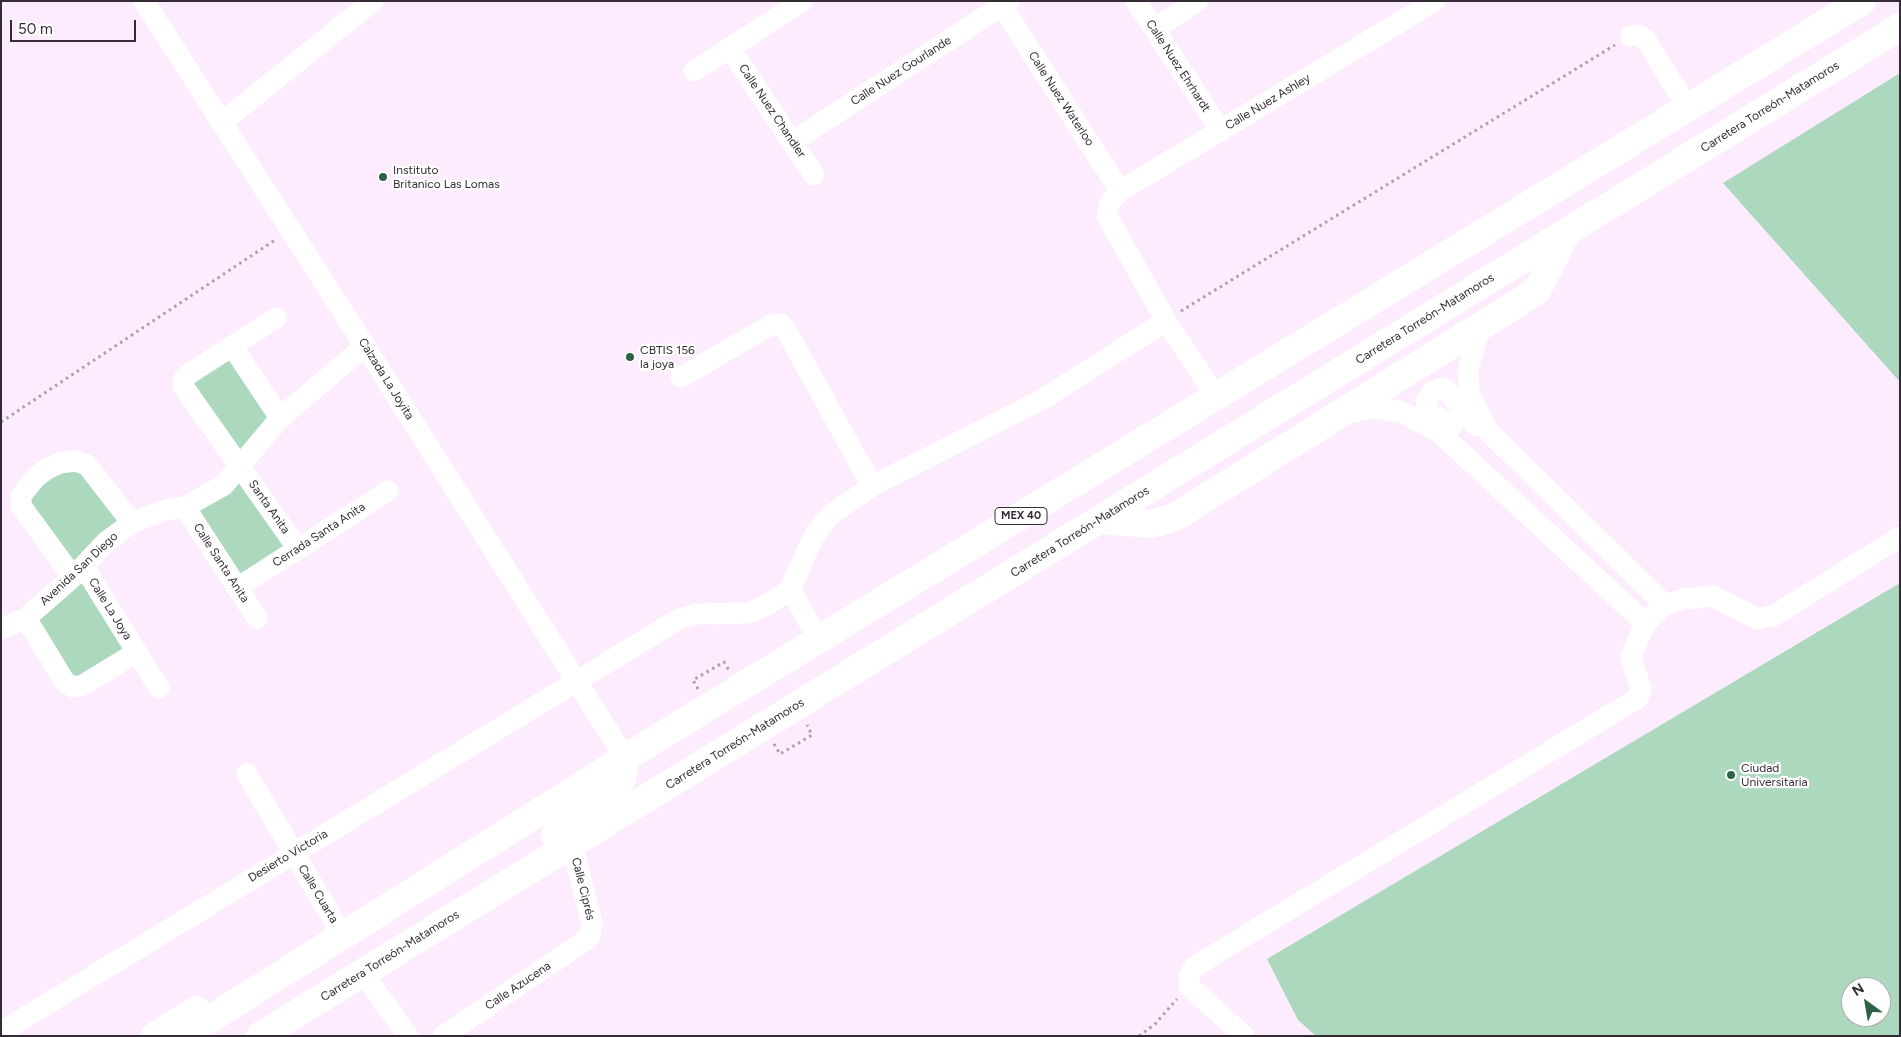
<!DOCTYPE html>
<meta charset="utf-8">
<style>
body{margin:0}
#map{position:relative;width:1901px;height:1037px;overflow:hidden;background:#fcecfe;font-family:Figtree,sans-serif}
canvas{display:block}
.frame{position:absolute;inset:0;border:2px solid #352b36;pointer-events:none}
.north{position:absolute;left:1841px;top:977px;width:50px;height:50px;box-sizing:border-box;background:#fff;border:1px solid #aeaaaf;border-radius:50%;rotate:328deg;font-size:14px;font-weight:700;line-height:20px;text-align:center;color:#352b36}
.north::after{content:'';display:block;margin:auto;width:18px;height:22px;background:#2e6247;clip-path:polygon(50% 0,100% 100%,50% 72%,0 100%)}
.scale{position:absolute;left:10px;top:20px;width:126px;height:22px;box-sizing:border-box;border:2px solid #352b36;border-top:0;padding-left:6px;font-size:15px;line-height:18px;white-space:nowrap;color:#352b36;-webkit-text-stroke:4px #fff;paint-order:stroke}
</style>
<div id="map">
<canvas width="1901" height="1037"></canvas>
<div class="frame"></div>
<div class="north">N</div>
<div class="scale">50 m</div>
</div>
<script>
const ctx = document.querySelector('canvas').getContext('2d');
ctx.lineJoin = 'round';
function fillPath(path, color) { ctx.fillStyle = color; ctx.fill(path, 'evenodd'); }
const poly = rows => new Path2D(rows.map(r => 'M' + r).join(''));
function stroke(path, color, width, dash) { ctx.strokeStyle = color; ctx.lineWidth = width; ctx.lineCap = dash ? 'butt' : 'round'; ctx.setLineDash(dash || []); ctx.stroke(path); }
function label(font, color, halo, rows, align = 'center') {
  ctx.font = font + ' Figtree,sans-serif'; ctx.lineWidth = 4.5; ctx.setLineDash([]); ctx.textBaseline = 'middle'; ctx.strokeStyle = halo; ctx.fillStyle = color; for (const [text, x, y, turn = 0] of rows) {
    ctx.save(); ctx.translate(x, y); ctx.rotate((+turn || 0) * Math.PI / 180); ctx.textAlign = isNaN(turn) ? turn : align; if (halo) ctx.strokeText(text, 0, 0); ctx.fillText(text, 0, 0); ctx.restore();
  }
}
const green = poly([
 [1900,73,1900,382,1723,183],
 [230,350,277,417,239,460,187,380],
 [74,464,128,522,74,572,24,507,37,481],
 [240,470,294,547,238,584,189,509],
 [83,574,132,651,74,683,30,619],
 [1900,583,1900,1036,1316,1036,1298,1020,1267,959],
 [1851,987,1881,987,1881,1017,1851,1017]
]);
const path = poly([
 [1181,311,1615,45],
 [1,422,275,240],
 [698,689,693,680,724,662,729,670],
 [774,744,780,754,812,735,807,725],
 [1139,1036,1155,1024,1177,999]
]);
const minor = poly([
 [144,1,365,346,625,758],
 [1136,1,1221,131],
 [1002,6,1120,191],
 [1154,29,1198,1],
 [1631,36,1637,35,1646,40,1688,108],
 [730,48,814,175],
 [694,71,803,1],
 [221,123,373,1],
 [792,142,1009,1],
 [276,318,189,374,184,379,183,386,298,549],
 [1480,326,1468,369,1469,393,1488,431,1665,605],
 [232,346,280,418],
 [681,377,771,325,781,324,786,330,872,486],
 [1216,396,1166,321,1107,216,1110,202,1120,191,1435,1],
 [1348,413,1373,408,1402,412,1440,433,1645,623],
 [1452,426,1430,412,1426,401,1432,392,1442,388,1448,391,1464,413,1477,426],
 [185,507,257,618],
 [84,567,159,688],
 [73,577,21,506,21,496,35,478,47,469,60,463,75,461,87,465,132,523],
 [237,588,388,491],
 [790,590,819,639],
 [26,618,65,682,73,687,83,685,137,652],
 [1,629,26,618,73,577,107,541,132,523,165,510,185,507,224,485,280,418,365,346],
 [247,774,343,936],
 [363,973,408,1036],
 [1,1032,679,619,697,614,748,613,765,606,790,590,809,546,818,530,832,514,872,486,1043,399,1166,321],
 [443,1036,589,938,592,923,572,845],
 [1244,1036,1189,986,1189,975,1194,967,1638,698,1641,689,1631,657,1645,623,1665,605,1684,599,1712,596,1758,619,1775,615,1900,537]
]);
const highway = poly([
 [1100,520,1152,524,1175,517,1537,291,1567,232],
 [555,835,616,792,623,777,625,758],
 [155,1036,196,1010],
 [183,1036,625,758,1862,1],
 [260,1036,1900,27]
]);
const markers = [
 [383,177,5,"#2e6247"],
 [630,357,5,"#2e6247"],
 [1731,775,5,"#2e6247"]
];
const shields = [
 [1021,516,52]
];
const shieldNames = [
 ["MEX 40",1021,516]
];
const streetNames = [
 ["Calle Nuez Ehrhardt",1178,66,57],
 ["Calle Nuez Gourlande",901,71,-33],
 ["Calle Nuez Waterloo",1061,99,57],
 ["Calle Nuez Ashley",1268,102,-31],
 ["Carretera Torreón-Matamoros",1770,107,-32],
 ["Calle Nuez Chandler",772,111,56],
 ["Carretera Torreón-Matamoros",1425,319,-32],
 ["Calzada La Joyita",386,379,58],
 ["Santa Anita",269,507,55],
 ["Carretera Torreón-Matamoros",1080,532,-32],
 ["Cerrada Santa Anita",319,535,-33],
 ["Calle Santa Anita",221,563,57],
 ["Avenida San Diego",79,569,-43],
 ["Calle La Joya",110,609,58],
 ["Carretera Torreón-Matamoros",735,744,-32],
 ["Desierto Victoria",288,856,-31],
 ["Calle Ciprés",583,889,76],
 ["Calle Cuarta",318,894,59],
 ["Carretera Torreón-Matamoros",390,956,-32],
 ["Calle Azucena",518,986,-34]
];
const poiNames = [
 ["Instituto",393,170],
 ["Britanico Las Lomas",393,184],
 ["CBTIS 156",640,350],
 ["la joya",640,364],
 ["Ciudad",1741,768],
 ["Universitaria",1741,782]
];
fillPath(green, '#acd8be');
stroke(path, '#ac9ead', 3, [2.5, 4]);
stroke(minor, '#fff', 21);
stroke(highway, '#fff', 28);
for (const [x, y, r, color] of markers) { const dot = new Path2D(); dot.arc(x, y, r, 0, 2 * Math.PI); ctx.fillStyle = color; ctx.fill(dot); stroke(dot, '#fff', 2); }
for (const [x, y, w] of shields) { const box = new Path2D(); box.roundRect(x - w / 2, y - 8.5, w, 17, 4); ctx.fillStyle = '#fff'; ctx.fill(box); stroke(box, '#352b36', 1); }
label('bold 11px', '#352b36', null, shieldNames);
label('12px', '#352b36', '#fff', streetNames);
label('12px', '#352b36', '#fff', poiNames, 'left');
</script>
